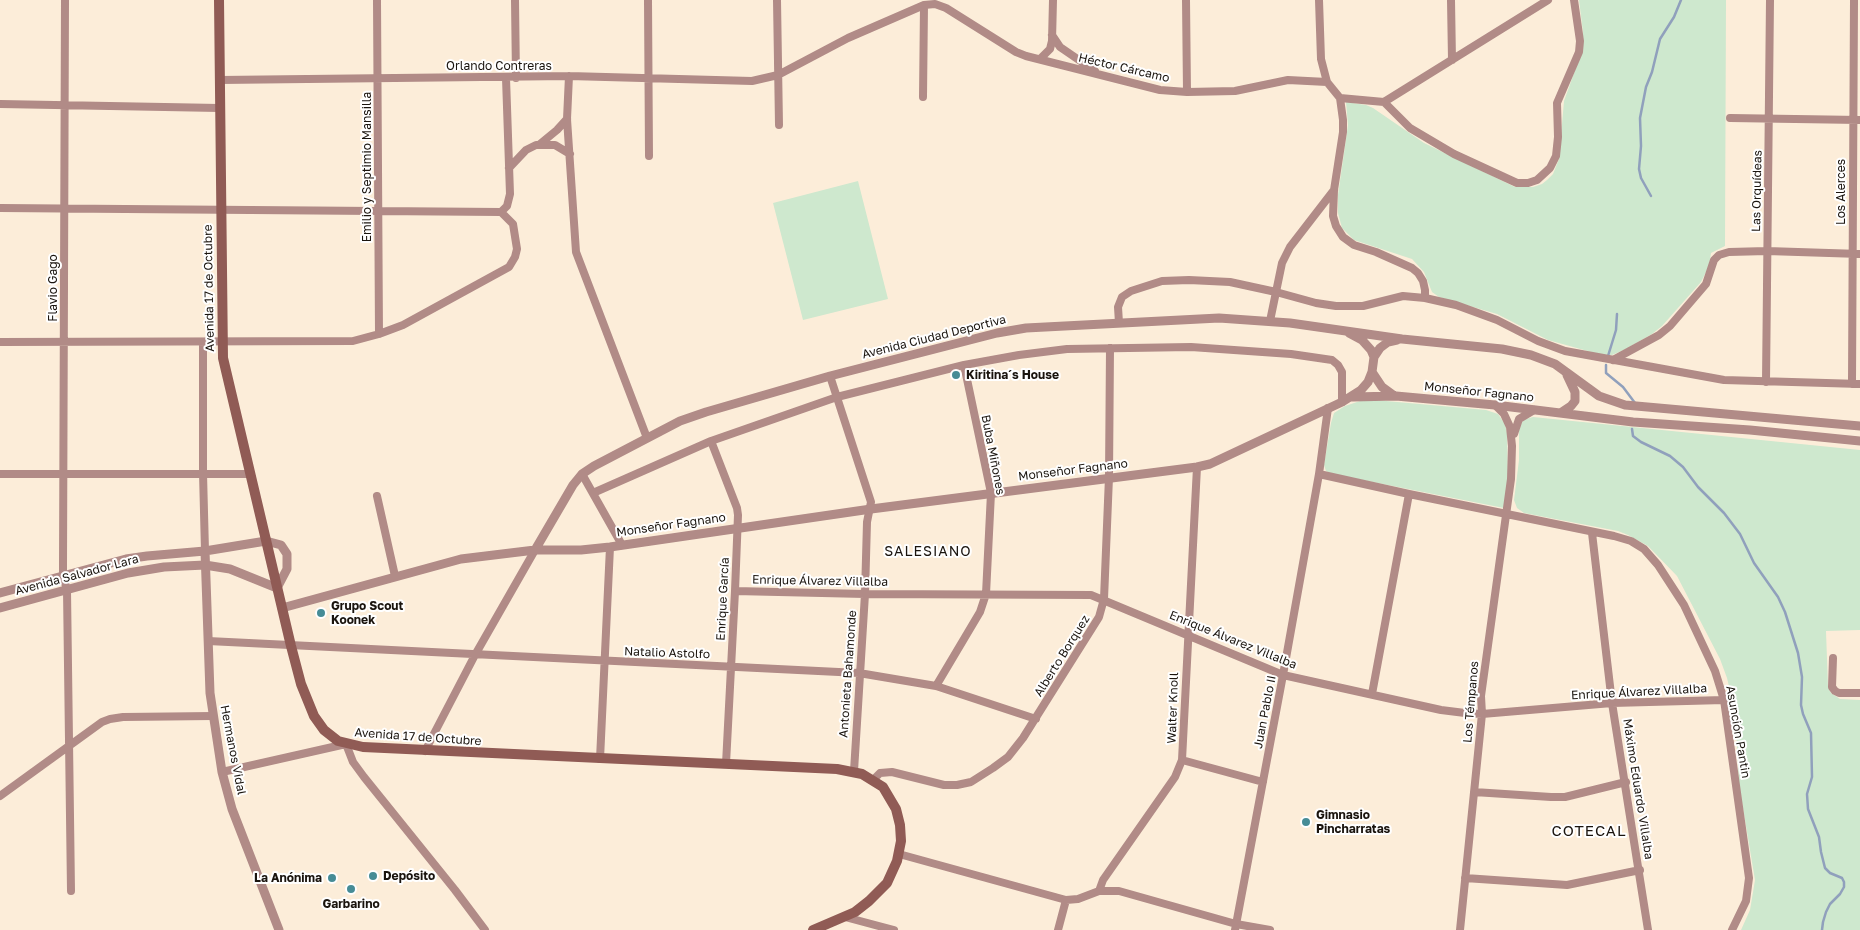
<!DOCTYPE html>
<meta charset="utf-8">
<style>
body{margin:0}
canvas{display:block;background:#fcedd9}
</style>
<canvas width="1860" height="930"></canvas>
<script>
const ctx = document.querySelector('canvas').getContext('2d');
ctx.lineJoin = 'round';
function fillPath(path, color) { ctx.fillStyle = color; ctx.fill(path, 'evenodd'); }
const poly = rows => new Path2D(rows.map(r => 'M' + r).join(''));
function stroke(path, color, width, dash) { ctx.strokeStyle = color; ctx.lineWidth = width; ctx.lineCap = dash ? 'butt' : 'round'; ctx.setLineDash(dash || []); ctx.stroke(path); }
function label(font, color, halo, rows, align = 'center') {
  ctx.font = font + ' "Golos Text",sans-serif'; ctx.lineWidth = 4; ctx.setLineDash([]); ctx.textBaseline = 'middle'; ctx.strokeStyle = halo; ctx.fillStyle = color; for (const [text, x, y, turn = 0] of rows) {
    ctx.save(); ctx.translate(x, y); ctx.rotate((+turn || 0) * Math.PI / 180); ctx.textAlign = isNaN(turn) ? turn : align; if (halo) ctx.strokeText(text, 0, 0); ctx.fillText(text, 0, 0); ctx.restore();
  }
}
const green = poly([
 [1579,0,1726,0,1725,246,1711,253,1709,266,1701,282,1662,326,1652,334,1624,350,1612,355,1602,355,1548,340,1497,314,1439,297,1432,292,1424,272,1412,259,1354,240,1342,228,1338,213,1338,195,1348,125,1346,102,1366,105,1373,108,1424,143,1515,187,1533,187,1542,184,1547,180,1553,174,1559,159,1564,101,1582,51,1583,32],
 [858,181,888,299,803,320,773,203],
 [1363,400,1375,400,1486,410,1498,414,1505,424,1507,433,1508,474,1504,508,1332,474,1326,471,1324,465,1331,423,1334,413,1345,406],
 [1533,417,1860,450,1860,630,1826,631,1828,687,1831,693,1840,699,1860,700,1860,930,1741,930,1750,910,1755,880,1739,784,1735,711,1727,678,1720,659,1677,576,1648,546,1628,535,1618,531,1524,513,1517,508,1514,500,1519,460,1519,431,1520,423,1526,419]
]);
const stream = poly([
 [1651,196,1641,178,1639,169,1641,146,1640,118,1646,87,1652,72,1660,39,1674,17,1681,0],
 [1608,356,1616,330,1617,314],
 [1606,365,1606,373,1623,387,1635,403],
 [1632,429,1633,436,1641,442,1670,456,1683,467,1698,487,1724,513,1740,534,1754,563,1778,597,1785,612,1798,653,1802,677,1801,705,1803,714,1811,733,1812,777,1807,794,1808,809,1819,837,1821,852,1825,868,1830,873,1842,878,1844,882,1844,887,1840,894,1830,904,1826,912,1823,922,1822,930]
]);
const minor = poly([
 [65,0,63,566,63,576,67,590,71,891],
 [377,0,379,334],
 [515,0,516,78],
 [648,0,649,156],
 [777,0,779,125],
 [1186,0,1187,92],
 [1319,0,1321,59,1327,82],
 [1451,0,1452,60],
 [1052,35,1060,47,1095,71],
 [1040,59,1050,49,1052,41,1053,0],
 [569,76,567,119,576,252,647,438],
 [220,80,569,76,752,81,778,75,848,38,924,5,935,4,946,8,1016,52,1026,56,1160,90,1187,92,1235,91,1288,80,1327,82,1340,98,1343,120,1343,132,1334,190,1333,216,1336,226,1343,237,1354,245,1376,252,1412,268,1418,273,1423,281,1425,290,1425,298],
 [923,97,924,5],
 [1340,98,1384,102,1548,0],
 [1384,102,1410,128,1454,154,1517,183,1528,183,1537,180,1550,168,1556,156,1558,137,1557,103,1579,52,1580,41,1574,0],
 [0,104,219,108],
 [1730,118,1860,120],
 [540,144,557,130,567,119],
 [509,168,526,150,536,145,555,145,570,154],
 [0,208,501,212],
 [1270,321,1282,263,1290,247,1334,190],
 [1119,323,1118,307,1122,297,1131,291,1162,281,1189,280,1230,282,1276,292,1316,303,1336,306,1363,306,1403,296,1425,298,1456,305,1497,320,1538,341,1565,351,1724,380,1860,384],
 [0,342,353,341,379,334,403,325,509,267,515,257,517,249,513,224,501,212,507,206,510,194,506,78],
 [203,342,203,473,205,551],
 [1613,360,1659,335,1670,326,1706,284,1714,260,1719,255,1729,252,1767,251,1860,254],
 [830,376,871,502,867,522,865,594,854,771],
 [1766,382,1770,0],
 [1852,384,1854,0],
 [1514,434,1519,419,1534,410],
 [711,441,737,508,738,515,735,591,726,764],
 [0,474,250,474],
 [582,474,622,545],
 [1319,474,1409,494,1614,536,1631,541,1644,549,1658,565,1684,605,1715,671,1724,700,1749,878,1746,901,1732,930],
 [593,493,711,441,837,397,964,365,1019,355,1067,349,1191,347,1291,354,1332,360,1338,365,1342,372,1342,402],
 [377,496,395,576],
 [1592,533,1612,703,1648,930],
 [735,591,865,594,1091,595,1283,675,1441,710,1465,713,1482,714,1612,703,1724,700],
 [208,641,859,673,936,686,1036,719],
 [1833,658,1832,687,1835,691,1839,693,1860,693],
 [936,686,980,612,986,594,991,493,964,365],
 [1372,694,1409,494],
 [425,751,475,655,535,550],
 [600,759,610,547],
 [1182,760,1263,782],
 [222,772,346,744,353,762,364,777,455,890,485,930],
 [873,780,880,773,892,772,944,785,957,785,971,782,993,768,1008,757,1023,738,1099,617,1104,599,1109,477,1110,348],
 [1474,792,1551,797,1565,797,1626,782],
 [0,796,102,722,110,719,123,717,213,716],
 [899,854,1066,900,1078,899,1099,891,1103,880,1175,777,1182,760,1197,467],
 [1465,878,1567,885,1640,870],
 [1099,891,1119,891,1236,924,1270,930],
 [845,917,894,930],
 [1058,930,1066,900],
 [1235,930,1283,675,1319,474,1328,408],
 [1460,930,1482,714,1481,696,1511,479,1512,446,1510,427,1504,414,1495,405]
]);
const tertiary = poly([
 [1349,333,1362,340,1371,350,1374,357],
 [1372,372,1382,387,1393,395],
 [1353,397,1396,396,1495,405,1633,422,1750,430,1860,441],
 [1562,412,1571,406,1575,401,1575,392,1567,375],
 [535,550,573,485,582,474,594,466,680,421,706,412,830,376,997,333,1026,328,1219,318,1290,323,1402,339,1502,349,1531,355,1555,364,1599,396,1625,405,1860,426],
 [205,551,210,693,222,772,232,809,279,930],
 [0,593,126,559,147,556,205,551,266,541,281,545,287,554,287,569,277,588,230,569,205,565,164,567,128,573,0,608],
 [282,608,461,559,535,550,581,550,610,547,871,509,1197,467,1210,464,1342,402,1361,390,1368,382,1372,372,1374,357,1380,348,1388,342,1397,340]
]);
const secondary = poly([
 [219,0,223,358,291,646,301,684,314,716,324,730,338,741,363,747,837,769,862,774,883,787,896,809,900,825,901,841,897,861,887,883,869,901,855,912,813,930]
]);
const markers = [
 [956,375,5,"#468c96"],
 [321,613,5,"#468c96"],
 [1306,822,5,"#468c96"],
 [373,876,5,"#468c96"],
 [332,878,5,"#468c96"],
 [351,889,5,"#468c96"]
];
const streetNames = [
 ["Orlando Contreras",499,66],
 ["Héctor Cárcamo",1124,68,13],
 ["Emilio y Septimio Mansilla",367,167,-90],
 ["Las Orquídeas",1757,191,-89],
 ["Los Alerces",1841,192,-90],
 ["Flavio Gago",53,288,-90],
 ["Avenida 17 de Octubre",209,288,-91],
 ["Avenida Ciudad Deportiva",934,337,-14],
 ["Monseñor Fagnano",1479,392,6],
 ["Buba Miñones",993,455,79],
 ["Monseñor Fagnano",1073,470,-7],
 ["Monseñor Fagnano",671,525,-8],
 ["Avenida Salvador Lara",77,575,-15],
 ["Enrique Álvarez Villalba",820,581,1],
 ["Enrique García",723,599,-87],
 ["Enrique Álvarez Villalba",1233,640,22],
 ["Natalio Astolfo",667,653,2],
 ["Alberto Borquez",1062,656,-58],
 ["Antonieta Bahamonde",848,674,-86],
 ["Enrique Álvarez Villalba",1639,692,-3],
 ["Los Témpanos",1471,702,-85],
 ["Walter Knoll",1173,708,-88],
 ["Juan Pablo II",1265,712,-79],
 ["Asunción Pantin",1738,732,80],
 ["Avenida 17 de Octubre",418,737,4],
 ["Hermanos Vidal",233,750,79],
 ["Máximo Eduardo Villalba",1638,789,81]
];
const poiNames = [
 ["Kiritina´s House",966,375],
 ["Grupo Scout",331,606],
 ["Koonek",331,620],
 ["Gimnasio",1316,815],
 ["Pincharratas",1316,829],
 ["Depósito",383,876],
 ["La Anónima",322,878,"right"],
 ["Garbarino",351,904,"center"]
];
const neighbourhoodNames = [
 ["SALESIANO",928,552]
];
const quarterNames = [
 ["COTECAL",1589,831]
];
fillPath(green, '#cee8ce');
stroke(stream, '#90a0bc', 2.5);
stroke(minor, '#b18b87', 8);
stroke(tertiary, '#b18b87', 9);
stroke(secondary, '#905b55', 10);
for (const [x, y, r, color] of markers) { const dot = new Path2D(); dot.arc(x, y, r, 0, 2 * Math.PI); ctx.fillStyle = color; ctx.fill(dot); stroke(dot, '#fff', 2); }
label('12px', '#1a140e', '#fff', streetNames);
label('bold 12px', '#1a140e', '#fff', poiNames, 'left');
ctx.letterSpacing = '1px';
label('14px', '#1a140e', '#fff', neighbourhoodNames);
ctx.letterSpacing = '0px';
ctx.letterSpacing = '1px';
label('15px', '#1a140e', '#fff', quarterNames);
ctx.letterSpacing = '0px';
</script>
